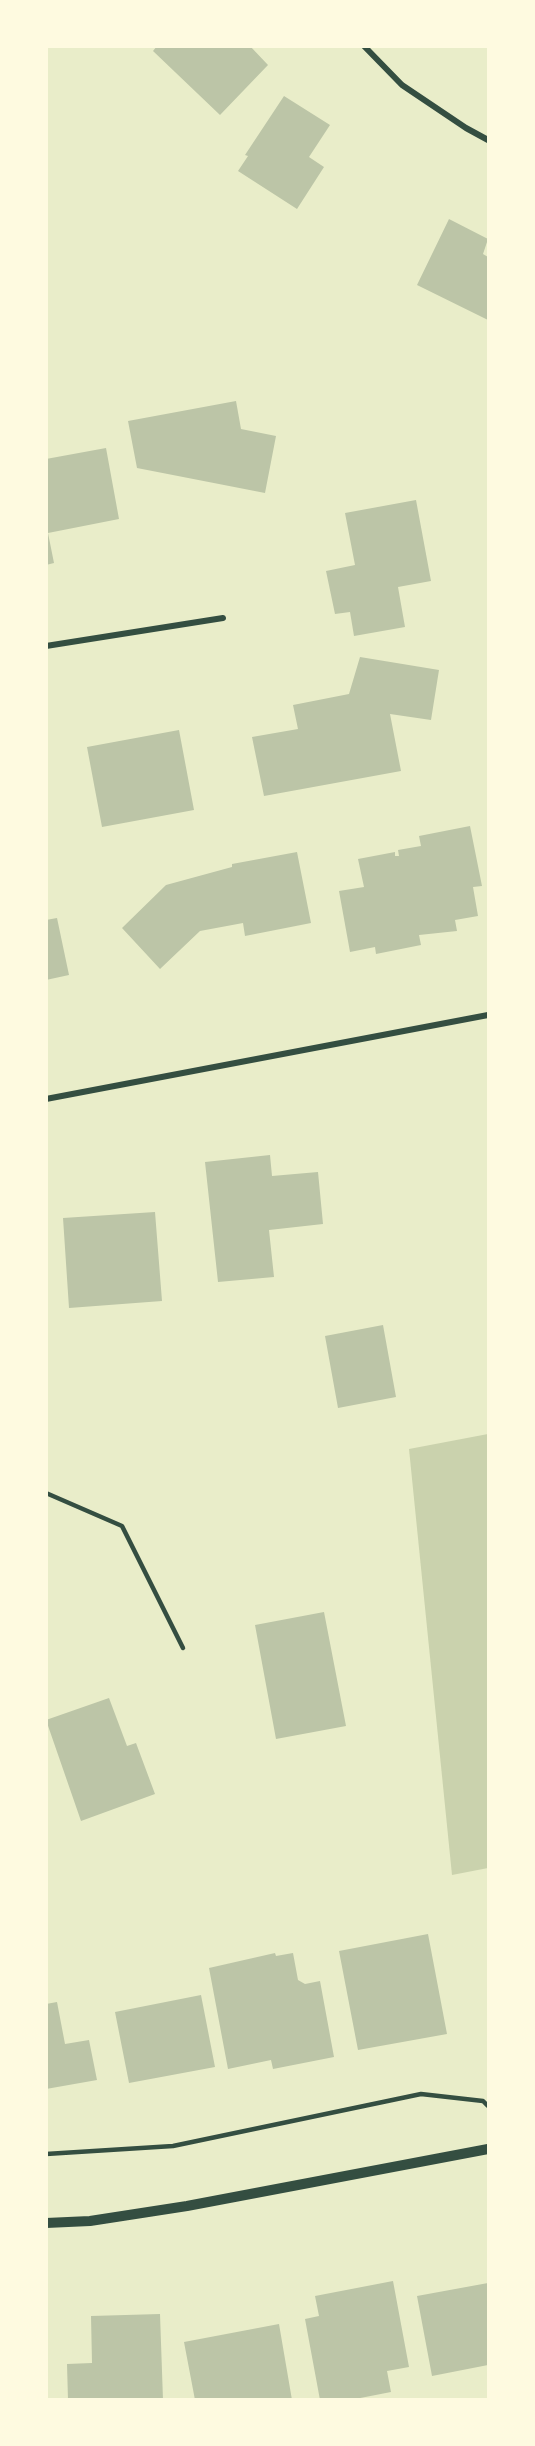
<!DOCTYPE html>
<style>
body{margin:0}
#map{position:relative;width:535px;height:2446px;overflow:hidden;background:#e9edc9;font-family:Helvetica,sans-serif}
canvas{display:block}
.frame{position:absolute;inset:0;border:48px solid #fefae0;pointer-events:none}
</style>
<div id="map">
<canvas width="535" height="2446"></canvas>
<div class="frame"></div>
</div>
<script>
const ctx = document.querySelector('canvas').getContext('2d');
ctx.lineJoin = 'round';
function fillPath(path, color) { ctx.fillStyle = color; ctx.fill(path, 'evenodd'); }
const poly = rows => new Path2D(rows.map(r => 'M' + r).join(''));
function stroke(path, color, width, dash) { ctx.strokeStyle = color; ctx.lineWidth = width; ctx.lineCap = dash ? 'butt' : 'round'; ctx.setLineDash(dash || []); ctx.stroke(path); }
const green = poly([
 [488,1434,488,1868,452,1875,409,1449]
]);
const building = poly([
 [157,46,250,46,268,65,220,115,153,51],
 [284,96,330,125,309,157,324,167,297,209,238,171,248,156,245,155],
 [449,219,488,239,483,254,488,257,488,320,417,285],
 [236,401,241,429,276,436,265,493,137,468,128,421],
 [106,448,119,519,48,533,54,563,46,565,46,459],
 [416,500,431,581,398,587,405,627,354,636,350,612,335,614,326,571,355,565,345,513],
 [360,657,439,670,431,720,390,714,401,771,264,796,252,737,298,729,293,705,349,694],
 [179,730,194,810,102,827,87,747],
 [470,826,482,886,473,887,478,916,455,920,457,931,419,935,421,945,376,954,375,947,350,952,339,891,364,887,358,859,395,852,395,856,399,856,398,850,421,846,419,836],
 [297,852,311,923,245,936,243,923,200,931,160,969,122,928,166,885,232,867,232,864],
 [57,918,69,975,46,980,46,920],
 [270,1155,272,1176,318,1172,323,1224,269,1230,274,1277,218,1282,205,1162],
 [155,1212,162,1301,69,1308,63,1218],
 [383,1325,396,1397,338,1408,325,1336],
 [324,1612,346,1726,276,1739,255,1625],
 [109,1698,127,1746,136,1743,155,1794,81,1821,46,1720],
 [428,1934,447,2034,358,2050,339,1951],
 [275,1953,276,1956,293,1953,298,1980,305,1984,320,1981,334,2057,273,2069,271,2060,228,2069,209,1968],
 [201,1995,215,2067,129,2083,115,2012],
 [57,2002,65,2044,89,2040,97,2080,46,2089,46,2004],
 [393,2281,409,2367,387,2371,391,2392,350,2400,320,2400,305,2319,319,2316,315,2296],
 [488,2283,488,2365,432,2376,417,2296],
 [160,2314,163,2400,68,2400,67,2364,92,2363,91,2316],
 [279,2324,292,2400,195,2400,184,2342]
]);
const service = poly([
 [46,1493,122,1526,183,1648],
 [46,2154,173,2146,421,2094,483,2101,488,2106]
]);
const minor = poly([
 [364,46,402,85,466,128,488,140],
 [46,646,223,618],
 [46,1099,488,1015]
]);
const tertiary = poly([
 [46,2223,90,2221,187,2206,488,2149]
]);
fillPath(green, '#cad2ad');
fillPath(building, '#bcc5a7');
stroke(service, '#344e41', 4.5);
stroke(minor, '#344e41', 6);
stroke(tertiary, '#344e41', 10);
</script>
